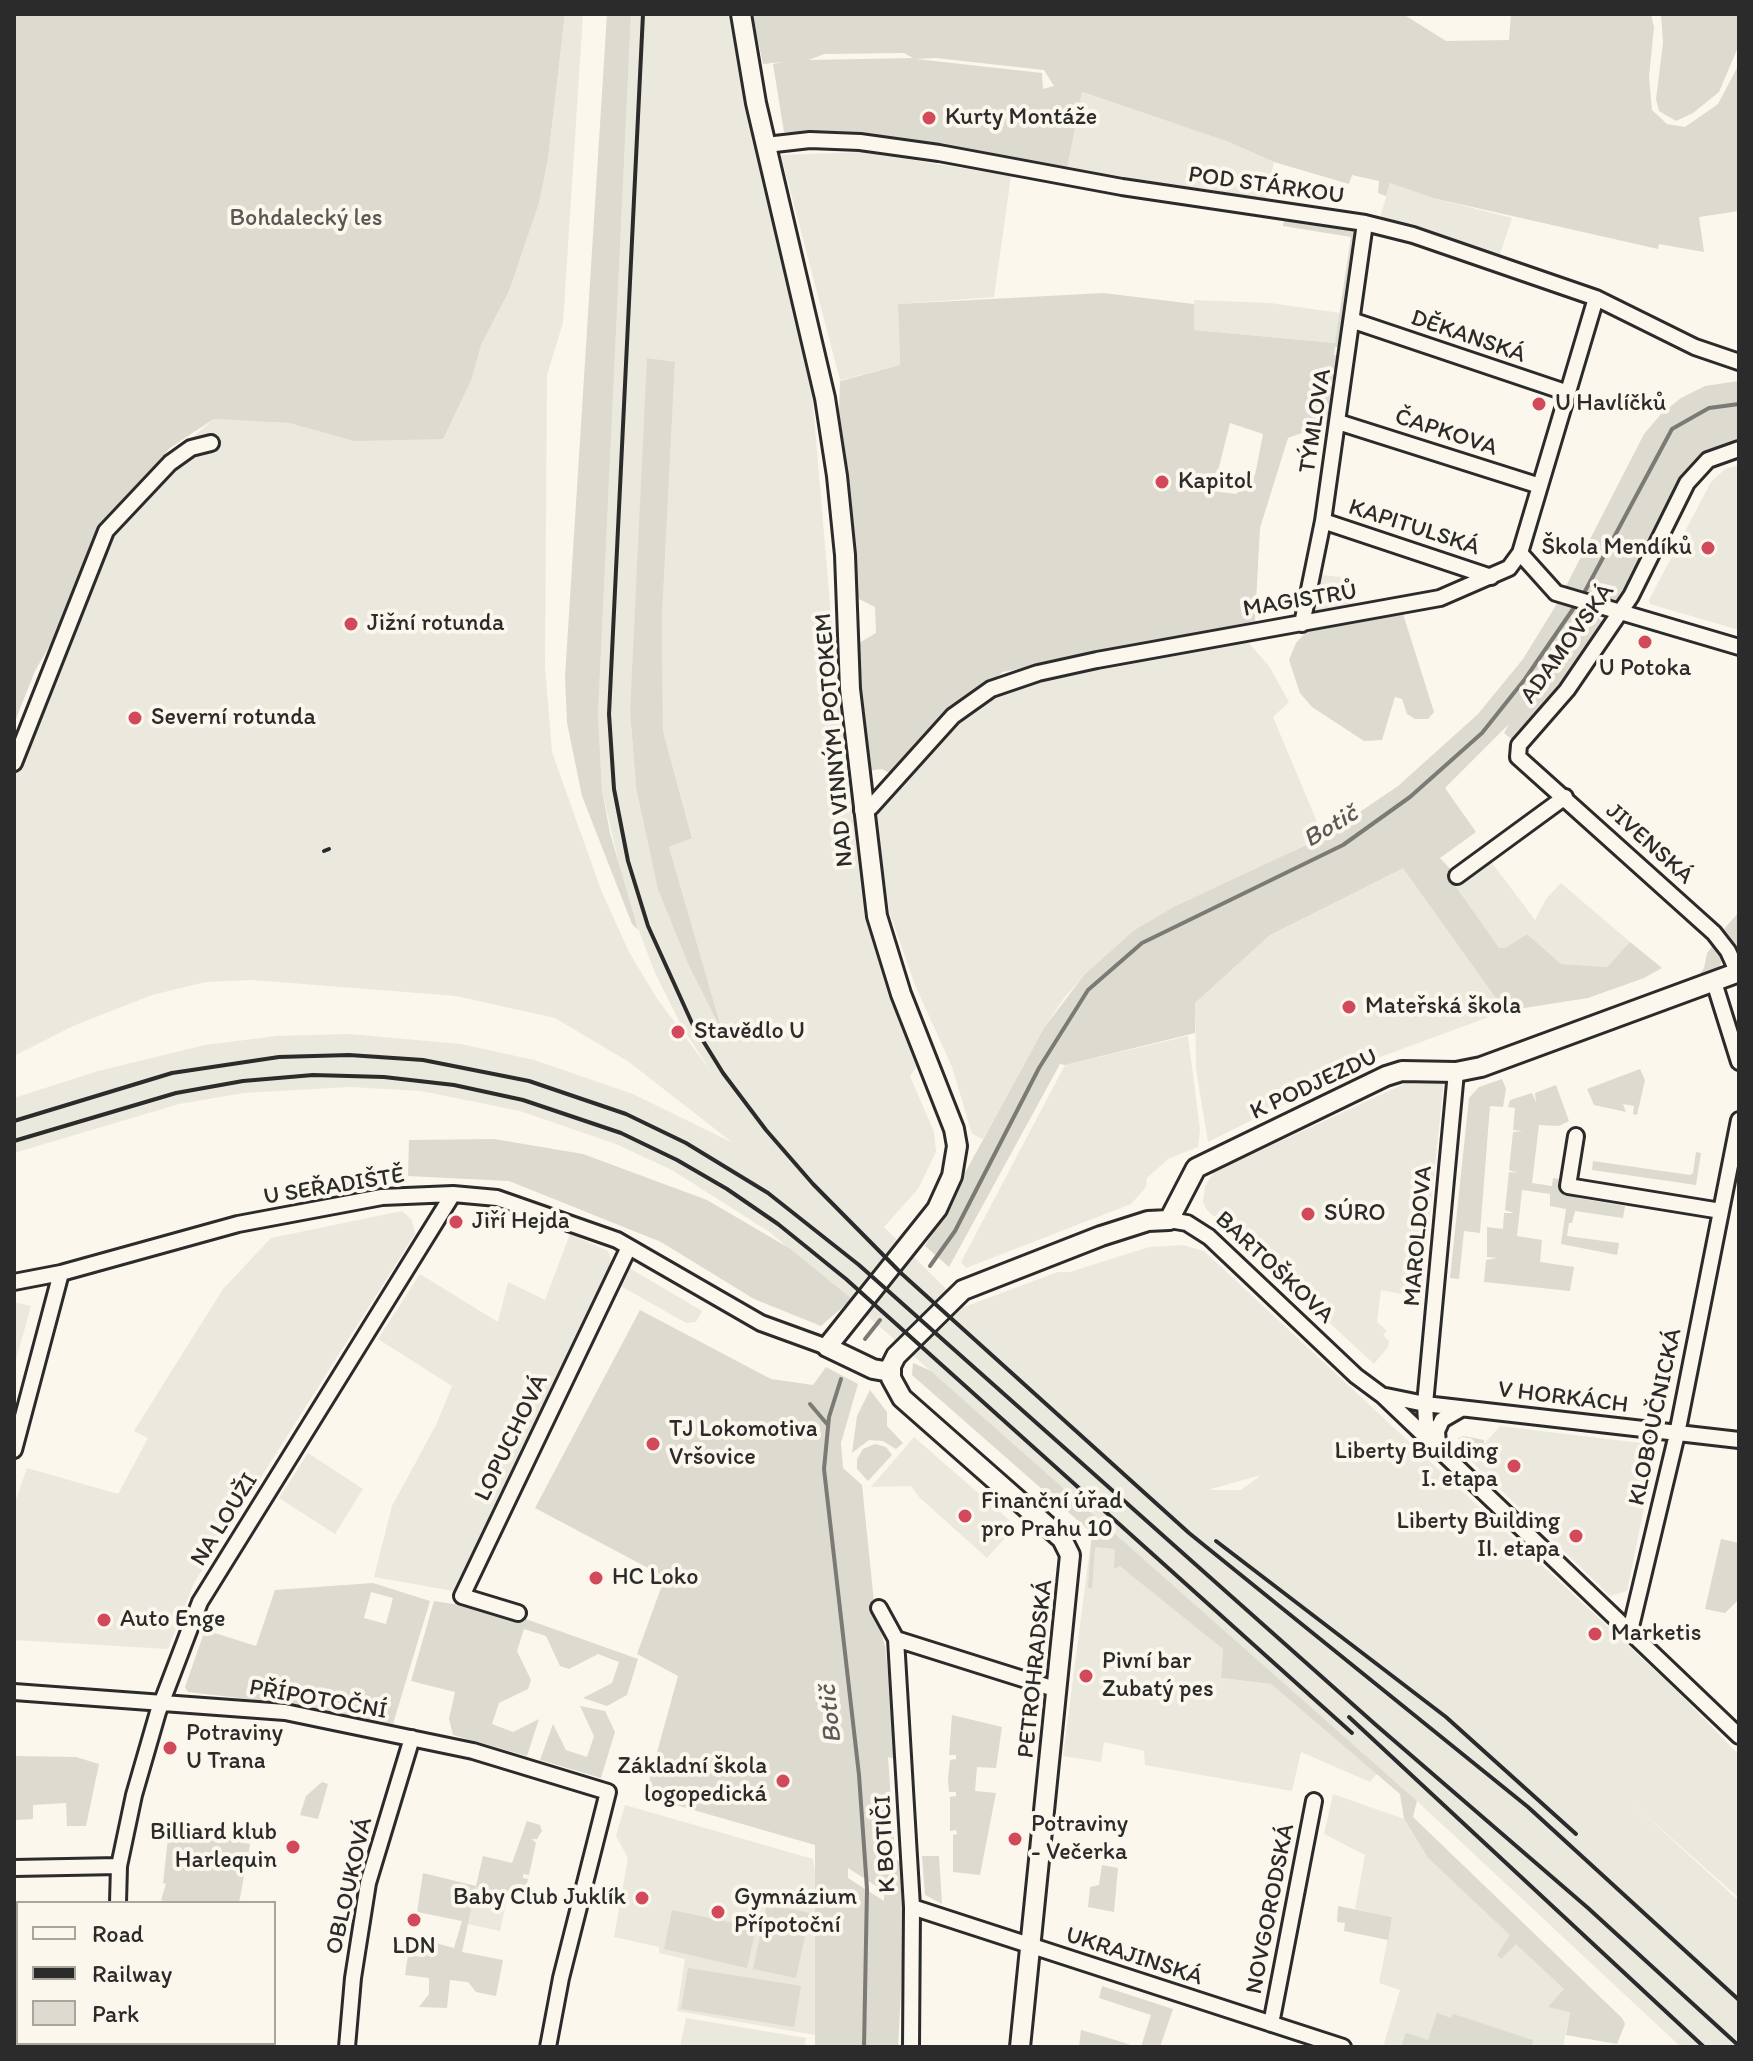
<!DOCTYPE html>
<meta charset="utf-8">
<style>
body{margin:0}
#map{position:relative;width:1753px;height:2061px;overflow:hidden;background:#fbf7ec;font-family:Itim,sans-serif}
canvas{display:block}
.frame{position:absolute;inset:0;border:16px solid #2b2b2b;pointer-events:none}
.legend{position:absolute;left:16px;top:1901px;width:260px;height:144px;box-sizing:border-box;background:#fbf7ec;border:2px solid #a8a59f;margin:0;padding:10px 14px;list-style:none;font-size:24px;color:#2b2b2b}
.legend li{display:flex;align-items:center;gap:16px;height:40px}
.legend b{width:40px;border:2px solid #a8a59f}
</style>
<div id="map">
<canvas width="1753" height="2061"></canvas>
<div class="frame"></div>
<ul class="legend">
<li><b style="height:10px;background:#fbf7ec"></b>Road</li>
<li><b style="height:10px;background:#2b2b2b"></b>Railway</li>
<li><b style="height:22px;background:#dddad0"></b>Park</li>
</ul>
</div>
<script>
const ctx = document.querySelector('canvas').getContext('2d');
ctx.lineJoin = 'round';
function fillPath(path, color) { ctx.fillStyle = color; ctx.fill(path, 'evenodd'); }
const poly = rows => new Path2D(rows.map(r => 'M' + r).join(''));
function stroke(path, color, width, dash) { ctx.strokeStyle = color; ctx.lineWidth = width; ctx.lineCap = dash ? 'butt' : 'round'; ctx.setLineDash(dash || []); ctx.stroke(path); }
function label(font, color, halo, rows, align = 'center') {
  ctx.font = font + ' Itim,sans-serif'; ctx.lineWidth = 8; ctx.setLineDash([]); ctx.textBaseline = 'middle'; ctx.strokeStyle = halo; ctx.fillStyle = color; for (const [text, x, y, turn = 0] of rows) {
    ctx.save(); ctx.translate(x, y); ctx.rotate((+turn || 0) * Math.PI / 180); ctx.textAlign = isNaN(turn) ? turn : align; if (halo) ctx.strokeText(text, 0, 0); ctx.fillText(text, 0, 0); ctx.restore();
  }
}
const built = poly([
 [565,14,583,14,563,323,547,375,545,666,552,752,601,890,629,952,656,997,712,1073,682,1027,655,973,627,899,602,790,598,715,631,14,728,14,811,381,836,674,866,914,881,968,917,1066,910,1076,934,1132,936,1152,918,1189,884,1227,964,1307,1058,1272,1070,1272,1149,1247,1183,1245,1204,1251,1677,1691,1739,1755,1739,1898,1632,1803,1739,1901,1739,2047,1681,2047,1417,1801,931,1371,771,1233,672,1170,616,1144,520,1111,421,1091,350,1087,244,1093,179,1104,14,1153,14,1098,98,1071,205,1045,277,1036,349,1034,461,1044,534,1060,633,1094,733,1143,629,1062,555,1018,456,996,252,980,206,982,152,995,73,1026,14,1056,14,740,103,530,166,460,214,419,289,423,354,441,472,378,481,345,509,291,539,203,548,159],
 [648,358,675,363,662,616,663,731,692,837,669,847,720,1026,689,966,636,787,630,711],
 [1261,1475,1241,1490,1211,1490,1211,1489],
 [1081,92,1229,142,1274,162,1265,204,1067,168],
 [863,152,1011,176,994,297,898,304,900,365,840,380,781,155],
 [1390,183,1433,198,1512,218,1500,254,1379,222],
 [1194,300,1270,303,1340,313,1335,343,1193,330],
 [1739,465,1739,630,1650,604,1649,600,1711,482,1725,469],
 [1321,575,1352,578,1355,611,1312,616],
 [1247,641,1269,666,1289,702,1273,717,1323,836,1133,931,1084,975,1064,998,1044,1028,983,1139,972,1134,952,1067,915,985,889,911,876,817,919,760,968,709,1003,691,1025,681,1164,652],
 [1486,855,1535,920,1546,899,1561,883,1630,942,1607,967,1561,964,1527,934,1505,948,1498,948,1454,884,1457,876],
 [1403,867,1505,1011,1375,1059,1208,1142,1196,1069,1195,1003,1270,935],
 [1188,1036,1200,1130,1198,1147,1168,1159,1147,1178,1146,1187,1131,1204,966,1268,961,1262,1065,1065],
 [1419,1077,1444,1080,1421,1298,1381,1290,1377,1322,1387,1331,1383,1335,1389,1341,1388,1347,1374,1364,1207,1210,1203,1202,1205,1186,1214,1172],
 [402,1211,412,1220,415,1234,194,1583,168,1649,14,1640,14,1505,27,1468,118,1494,148,1438,134,1431,223,1289,271,1238],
 [570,1234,608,1251,614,1268,453,1591,374,1577,392,1506,436,1425,452,1386,378,1339,420,1274,498,1322,508,1282,545,1300],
 [626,1266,702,1311,696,1322,686,1323,617,1284],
 [14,1302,31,1306,14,1367],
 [1500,1426,1657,1445,1627,1591,1610,1596,1470,1460],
 [914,1437,1016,1526,987,1558,920,1498,911,1486,871,1487],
 [308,1453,363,1489,335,1534,279,1498],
 [1093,1525,1223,1649,1221,1678,1271,1684,1377,1774,1370,1782,1301,1752,1292,1791,1145,1765,1144,1751,1104,1742,1101,1762,1063,1756],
 [1333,1794,1404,1819,1428,1858,1569,1988,1570,2012,1563,2047,1383,2047,1400,1990,1379,1983,1392,1917,1355,1909,1365,1855,1324,1834],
 [625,1805,813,1859,817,1883,815,2035,677,2011,685,1959,659,1953,659,1947,614,1937,628,1858,616,1836],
 [476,1887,508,1894,500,1931,468,1924],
 [686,2018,806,2038,805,2047,680,2047]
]);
const green = poly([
 [14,14,565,14,548,159,539,203,509,291,481,345,472,378,443,439,354,441,289,423,214,419,197,430,170,448,99,528,60,628,35,671,14,724],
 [607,14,631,14,598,715,602,790,610,833,638,930,632,924,582,796,567,723,565,677],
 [752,14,1403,14,1446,41,1509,40,1511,14,1651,14,1654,27,1649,77,1652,110,1667,124,1685,127,1718,104,1739,64,1739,211,1699,217,1704,252,1659,244,1658,249,1433,198,1390,183,1386,196,1378,193,1379,181,1352,175,1349,184,1274,162,1229,142,1082,92,1067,168,915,142,831,133,784,132,773,64,782,62,763,64],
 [904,53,913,58,809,60,824,54],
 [936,58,1044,70,1054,86,1043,89,1042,73,916,59],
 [1661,14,1739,14,1739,45,1719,92,1693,113,1676,121,1659,111,1656,99,1663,43],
 [1285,214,1367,234,1347,348,1335,347,1334,355,1345,357,1327,424,1288,438,1260,528,1255,621,1003,672,962,702,891,774,882,769,867,771,859,643,876,633,875,607,857,598,851,495,839,411,840,381,900,365,898,304,1103,293,1194,304,1194,330,1335,343,1351,237,1283,226],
 [1230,423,1263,434,1255,475,1236,494,1213,491],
 [647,358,675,362,662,616,663,731,692,838,669,847,722,1031,689,966,658,889,636,787,630,711],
 [1739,381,1739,449,1708,460,1626,604,1565,588,1644,434,1661,414,1681,398,1705,386],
 [1558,602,1593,614,1610,627,1519,745,1504,733,1509,724,1445,788,1476,832,1440,858,1457,876,1454,884,1499,948,1505,948,1527,934,1561,964,1607,967,1630,942,1662,968,1644,978,1588,998,1505,1011,1403,868,1270,935,1195,1003,1195,1033,1065,1065,1060,1064,949,1267,925,1246,1044,1028,1084,975,1133,931,1174,907,1323,837,1398,786,1478,714,1523,659],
 [1403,614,1434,712,1428,719,1415,719,1407,714,1402,699,1395,697,1382,740,1364,741,1312,707,1300,693,1289,660,1296,643,1307,631],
 [1739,912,1739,949,1724,929],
 [1715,943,1722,955,1720,969,1695,980,1704,968,1707,953],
 [1640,1069,1645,1080,1637,1115,1633,1114,1634,1106,1623,1104,1626,1112,1594,1105,1587,1089],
 [1502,1079,1506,1089,1503,1107,1490,1106,1480,1233,1464,1231,1459,1279,1450,1278,1469,1098,1479,1087],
 [1556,1085,1569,1121,1559,1126,1539,1125,1532,1183,1552,1186,1553,1178,1579,1182,1577,1198,1625,1206,1623,1218,1575,1211,1572,1223,1569,1223,1567,1236,1619,1243,1617,1255,1561,1244,1566,1209,1550,1206,1550,1194,1522,1190,1517,1236,1542,1240,1540,1262,1574,1267,1570,1291,1484,1282,1486,1260,1497,1258,1487,1257,1487,1227,1503,1229,1504,1213,1514,1213,1505,1210,1509,1172,1518,1173,1509,1170,1513,1132,1523,1131,1513,1130,1515,1108,1508,1107,1510,1100,1532,1093,1536,1102,1535,1093],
 [494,1139,583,1154,707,1200,789,1248,852,1299,821,1326,754,1299,661,1242,509,1181,408,1176,409,1140],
 [1696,1152,1701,1153,1696,1185,1592,1170,1593,1161,1690,1175,1693,1173],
 [640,1310,771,1379,813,1385,826,1367,858,1384,841,1443,843,1468,862,1485,875,1612,885,1646,898,1760,888,1757,895,1859,902,1863,905,1913,898,2047,815,2047,815,1845,645,1796,678,1676,637,1654,665,1577,535,1508],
 [848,1868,884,1891,884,1901,848,1878],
 [913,1363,931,1371,1417,1801,1413,1817,1622,2018,1625,2024,1617,2044,1566,2035,1570,2012,1548,2007,1564,1989,1516,1944,1501,1959,1497,1955,1510,1935,1428,1858,1404,1819,1400,1794,1271,1684,1221,1678,1223,1649,1120,1566,1114,1569,1115,1549,1095,1547,1092,1589,1088,1587,1092,1533,912,1375],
 [870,1390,887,1412,887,1426,903,1443,896,1449,883,1441,869,1440,852,1453,857,1416],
 [1463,1436,1484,1440,1484,1460,1478,1460,1460,1444,1458,1438],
 [875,1444,886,1447,892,1455,868,1481,857,1469,857,1459,863,1449],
 [1721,1539,1739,1543,1739,1599,1725,1613,1705,1609],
 [373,1583,430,1601,393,1724,299,1705,188,1692,185,1687,205,1630,256,1646,275,1590],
 [371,1592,393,1598,386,1624,364,1618],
 [434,1601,509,1613,638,1659,627,1695,607,1706,583,1698,612,1683,619,1662,598,1654,569,1669,560,1666,546,1636,524,1629,517,1651,531,1680,528,1689,499,1703,492,1724,513,1732,539,1719,527,1756,453,1735,449,1719,455,1692,411,1681],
 [580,1706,605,1711,615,1732,601,1778,540,1760,553,1724,566,1750,587,1757,594,1736],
 [952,1715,1002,1727,996,1768,977,1767,975,1791,996,1793,980,1875,953,1872,953,1835,957,1834,956,1830,950,1831,950,1797,956,1796,956,1792,949,1792,948,1779,950,1760,956,1759,956,1755,949,1755],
 [14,1756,76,1757,99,1764,86,1826,67,1826,66,1803,33,1805,33,1819,14,1820],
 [322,1782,328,1784,318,1819,300,1815,306,1796],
 [527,1821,540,1825,542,1831,537,1839,532,1839,536,1843,529,1875,523,1874,523,1878,528,1879,526,1889,518,1887,516,1895,476,1887,462,1952,503,1960,496,1996,476,1992,468,1982,450,1980,447,2008,419,2007,429,1994,429,1978,405,1975,408,1955,422,1957,425,1940,454,1948,462,1921,417,1912,423,1873,476,1886,483,1856,512,1863],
 [177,1828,250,1844,239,1903,170,1903,161,1900,166,1884,163,1883,168,1838,174,1839],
 [922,1856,939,1856,942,1904,925,1895],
 [1102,1865,1118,1868,1114,1912,1088,1907,1090,1887,1099,1885],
 [767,1904,810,1913,796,1978,753,1969],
 [1338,1906,1392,1917,1388,1940,1344,1931,1345,1923,1337,1922],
 [672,1910,756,1928,747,1968,664,1949],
 [688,1968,801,1986,794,2027,681,2009],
 [1102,1986,1173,2009,1160,2047,1141,2047,1151,2015,1099,1998],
 [1437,2013,1451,2018,1453,2014,1533,2040,1532,2047,1401,2047,1406,2033,1428,2040],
 [1081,2030,1112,2039,1137,2047,1079,2047]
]);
const stream = poly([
 [930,1266,955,1231,1039,1068,1088,990,1142,943,1343,845,1410,797,1482,733,1525,679,1584,593,1672,429,1709,408,1739,404],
 [865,1339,880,1320],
 [841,1379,829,1417,824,1469,859,1775,867,1889,864,2047],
 [810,1404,827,1424]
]);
const minor = poly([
 [766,145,810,140,860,142,939,153,1122,187,1365,223,1413,235,1596,298,1695,347,1739,362],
 [1354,321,1568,393],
 [1338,422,1540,486],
 [1323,521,1491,577],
 [1520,553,1556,593,1739,647],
 [1302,624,1323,521,1365,223],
 [14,763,106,531,170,463,191,448,211,443],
 [862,810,871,807,953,716,991,689,1038,673,1097,660,1440,598,1509,568,1520,553,1596,298],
 [1457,876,1565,797],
 [1738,973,1728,951,1714,933,1518,757,1519,745,1567,690,1631,596,1687,483,1708,460,1739,449],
 [1714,982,1739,1062],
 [1576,1136,1568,1186,1721,1211],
 [1169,1220,1187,1223,1209,1237,1356,1376,1383,1396,1739,1736],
 [14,1282,61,1273,238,1224,382,1197,453,1194,497,1198,617,1240,761,1323,827,1347],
 [1386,1396,1425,1404,1739,1440],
 [1434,1440,1426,1422,1425,1404,1456,1072],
 [1438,1443,1437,1431,1442,1420,1461,1409],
 [14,1450,61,1273],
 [879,1608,896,1639,912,1907,911,2047],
 [518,1613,462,1596,629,1247],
 [1630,1631,1677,1434,1739,1120],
 [896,1639,1058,1690],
 [14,1692,285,1712,473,1751,608,1792,561,1978,548,2047],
 [14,1868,119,1866],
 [118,1903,119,1866,134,1795,158,1712,200,1602,453,1194],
 [912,1907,1343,2047],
 [1271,2024,1314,1801],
 [118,2043,119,2047],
 [347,2047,353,1978,368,1883,412,1738]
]);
const tertiary = poly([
 [741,14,756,103,825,398,837,476,845,555,850,689,877,916,901,994,954,1129,957,1146,952,1176,937,1209,827,1347,873,1369,890,1372],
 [1020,2047,1070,1555,1062,1539,902,1398,891,1378,891,1366,896,1356,963,1290,1101,1236,1148,1221,1169,1220,1196,1168,1386,1076,1402,1071,1456,1072,1481,1067,1739,972]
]);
const rail = poly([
 [643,14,609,714,614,789,628,861,648,926,692,1023,723,1073,766,1130,813,1184,902,1274,1189,1533,1528,1807,1739,2000],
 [324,851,329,849],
 [14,1121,172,1073,279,1057,349,1055,423,1060,529,1081,626,1114,686,1143,768,1193,859,1265,1376,1725,1588,1908,1739,2046],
 [14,1141,176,1093,243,1081,313,1075,384,1077,454,1085,523,1100,621,1133,677,1160,727,1189,778,1224,846,1279,1352,1733],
 [1216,1541,1446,1717,1576,1834],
 [1349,1717,1704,2047]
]);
const markers = [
 [929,118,8,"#d1495b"],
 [1539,404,8,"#d1495b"],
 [1162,482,8,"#d1495b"],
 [1708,548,8,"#d1495b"],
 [351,624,8,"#d1495b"],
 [1645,642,8,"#d1495b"],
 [135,718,8,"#d1495b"],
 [1349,1007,8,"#d1495b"],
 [678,1032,8,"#d1495b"],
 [1308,1214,8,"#d1495b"],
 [456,1222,8,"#d1495b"],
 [653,1444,8,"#d1495b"],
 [1514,1466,8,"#d1495b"],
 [965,1516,8,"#d1495b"],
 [1576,1536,8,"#d1495b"],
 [596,1578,8,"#d1495b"],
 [104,1620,8,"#d1495b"],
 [1595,1634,8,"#d1495b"],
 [1086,1676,8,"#d1495b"],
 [170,1748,8,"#d1495b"],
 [783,1781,8,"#d1495b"],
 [1015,1839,8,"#d1495b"],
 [293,1847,8,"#d1495b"],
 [642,1898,8,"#d1495b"],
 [718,1912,8,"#d1495b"],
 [414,1920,8,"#d1495b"]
];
const poiNames = [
 ["Kurty Montáže",945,118],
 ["U Havlíčků",1555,404],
 ["Kapitol",1178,482],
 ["Škola Mendíků",1692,548,"right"],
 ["Jižní rotunda",367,624],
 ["U Potoka",1645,669,"center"],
 ["Severní rotunda",151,718],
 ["Mateřská škola",1365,1007],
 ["Stavědlo U",694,1032],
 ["SÚRO",1324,1214],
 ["Jiří Hejda",472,1222],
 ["TJ Lokomotiva",669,1430],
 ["Vršovice",669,1458],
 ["Liberty Building",1498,1452,"right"],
 ["I. etapa",1498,1480,"right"],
 ["Finanční úřad",981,1502],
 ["pro Prahu 10",981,1530],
 ["Liberty Building",1560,1522,"right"],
 ["II. etapa",1560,1550,"right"],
 ["HC Loko",612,1578],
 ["Auto Enge",120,1620],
 ["Marketis",1611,1634],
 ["Pivní bar",1102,1662],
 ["Zubatý pes",1102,1690],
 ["Potraviny",186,1734],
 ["U Trana",186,1762],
 ["Základní škola",767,1767,"right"],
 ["logopedická",767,1795,"right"],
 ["Potraviny",1031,1825],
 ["- Večerka",1031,1853],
 ["Billiard klub",277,1833,"right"],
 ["Harlequin",277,1861,"right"],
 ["Baby Club Juklík",626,1898,"right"],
 ["Gymnázium",734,1898],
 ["Přípotoční",734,1926],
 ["LDN",414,1947,"center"]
];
const streetNames = [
 ["POD STÁRKOU",1266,186,8],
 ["DĚKANSKÁ",1468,337,19],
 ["TÝMLOVA",1316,421,-81],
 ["ČAPKOVA",1446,433,18],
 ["KAPITULSKÁ",1414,528,18],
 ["MAGISTRŮ",1300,601,-9],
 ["ADAMOVSKÁ",1568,644,-54],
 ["NAD VINNÝM POTOKEM",835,740,-95],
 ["JIVENSKÁ",1649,844,42],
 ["K PODJEZDU",1314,1085,-25],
 ["U SEŘADIŠTĚ",334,1187,-9],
 ["MAROLDOVA",1419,1236,-85],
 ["BARTOŠKOVA",1274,1268,43],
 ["V HORKÁCH",1563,1398,7],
 ["KLOBOUČNICKÁ",1656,1417,-78],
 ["LOPUCHOVÁ",512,1438,-64],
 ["NA LOUŽI",225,1520,-58],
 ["PETROHRADSKÁ",1036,1669,-84],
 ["PŘÍPOTOČNÍ",318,1700,10],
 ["K BOTIČI",886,1844,-93],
 ["OBLOUKOVÁ",350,1886,-77],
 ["NOVGORODSKÁ",1271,1909,-79],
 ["UKRAJINSKÁ",1134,1957,18]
];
const parkNames = [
 ["Bohdalecký les",306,219]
];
const waterNames = [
 ["Botič",1331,827,-31],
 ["Botič",831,1714,-96]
];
fillPath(built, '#ebe8de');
fillPath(green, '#dddad0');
stroke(stream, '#7b7a75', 4);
stroke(minor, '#2b2b2b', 20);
stroke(tertiary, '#2b2b2b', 24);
stroke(minor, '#fbf7ec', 14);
stroke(tertiary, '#fbf7ec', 18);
stroke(rail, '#2b2b2b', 4);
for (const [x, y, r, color] of markers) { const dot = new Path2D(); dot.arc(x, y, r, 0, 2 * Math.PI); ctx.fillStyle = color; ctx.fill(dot); stroke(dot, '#fbf7ec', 3); }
label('24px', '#2b2b2b', '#fbf7ec', poiNames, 'left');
label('24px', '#2b2b2b', '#fbf7ec', streetNames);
label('24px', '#585754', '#fbf7ec', parkNames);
label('italic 26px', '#5a5956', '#fbf7ec', waterNames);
</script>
